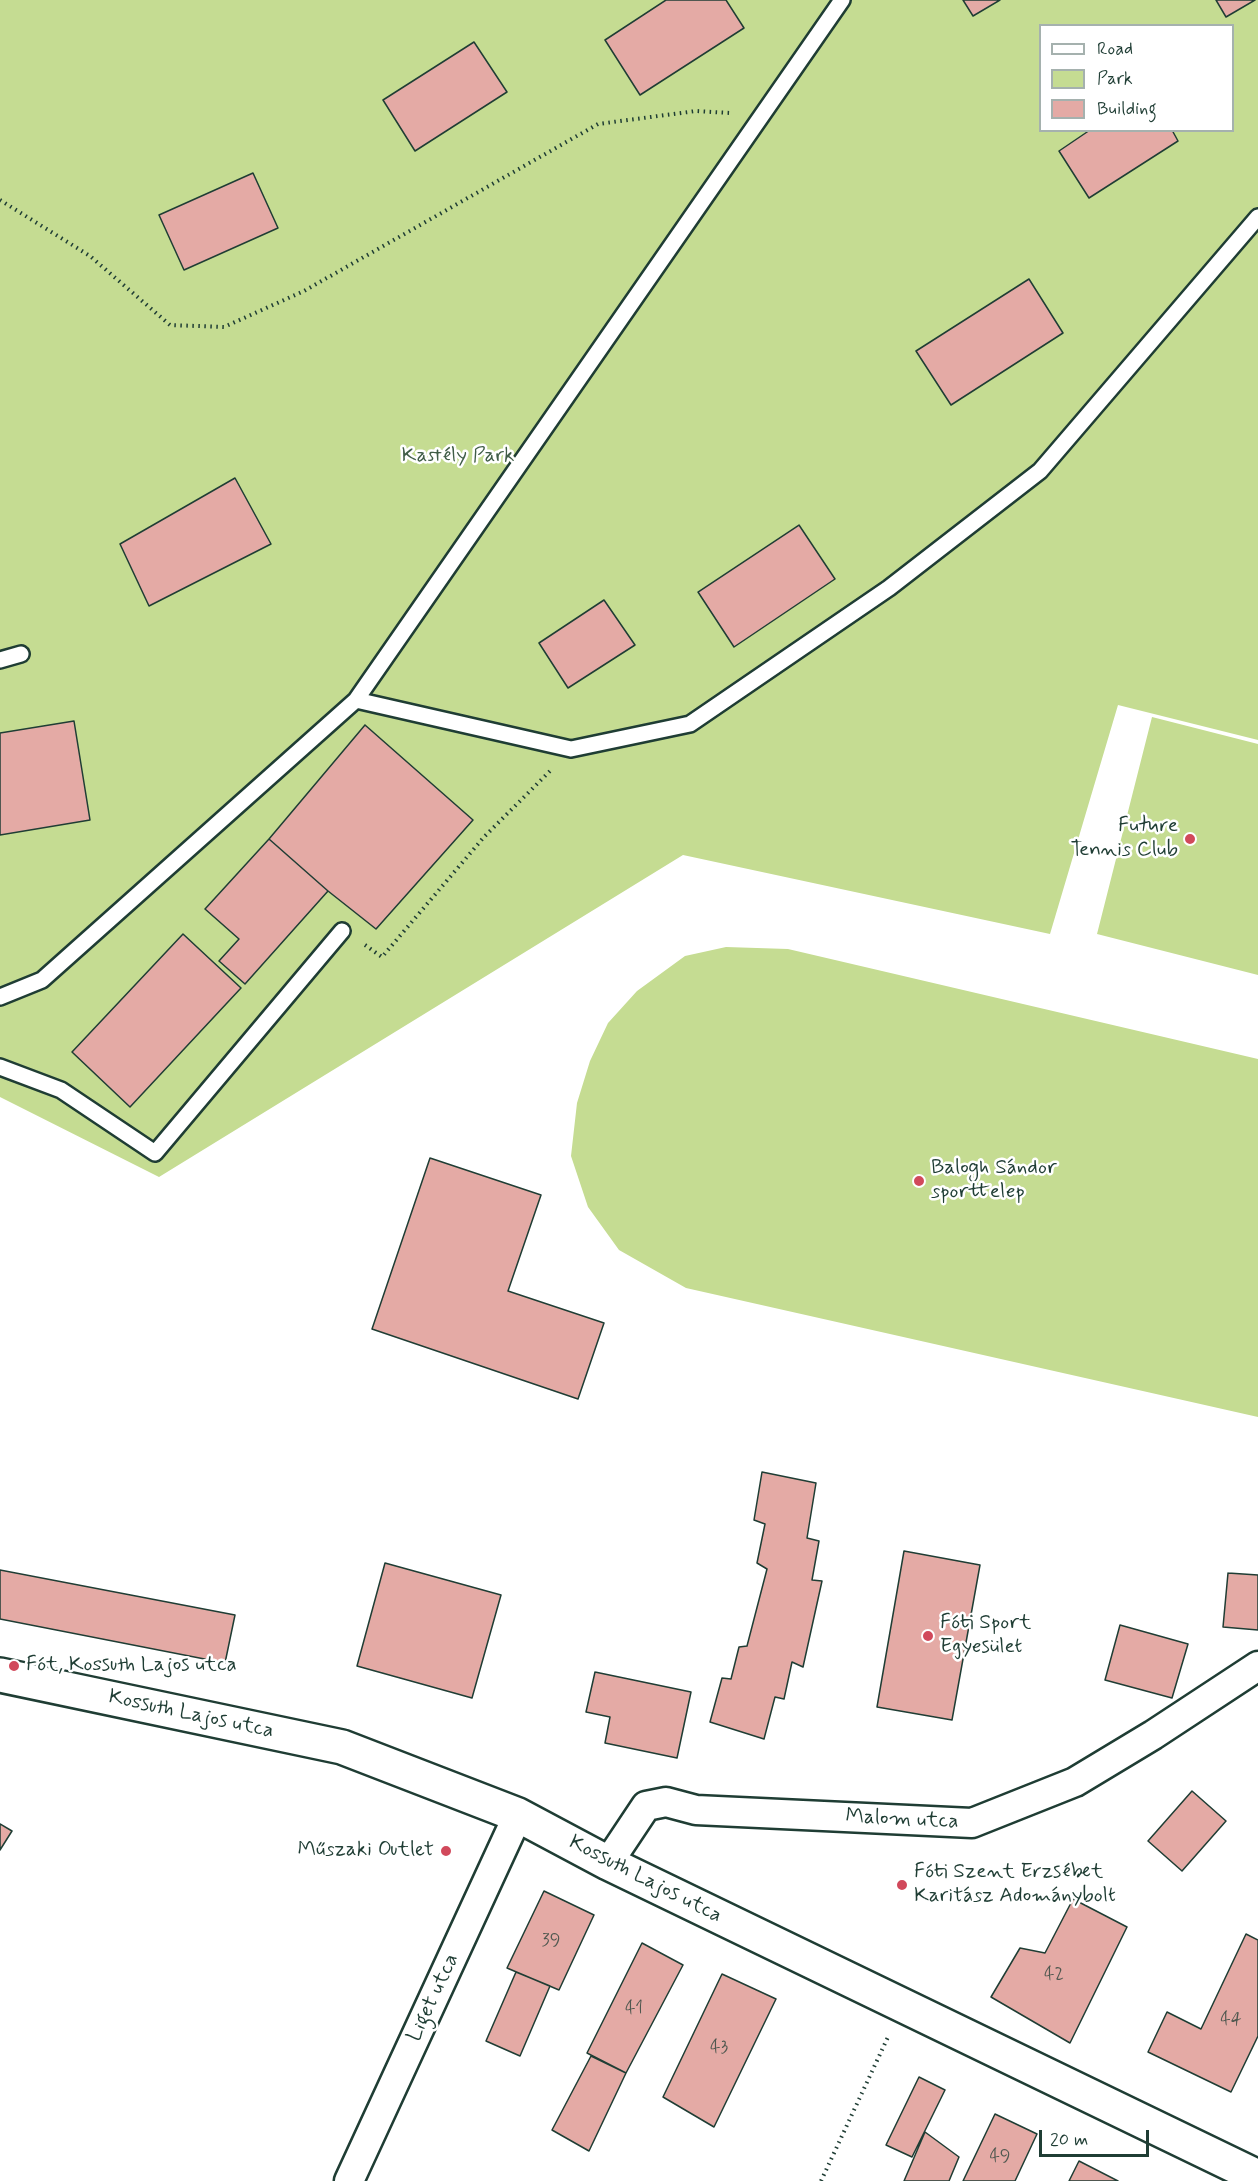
<!DOCTYPE html>
<meta charset="utf-8">
<style>
body{margin:0}
#map{position:relative;width:1258px;height:2181px;overflow:hidden;background:#fff;font-family:Mynerve,sans-serif}
canvas{display:block}
.legend{position:absolute;left:1039px;top:24px;width:195px;height:108px;box-sizing:border-box;background:#fff;border:2px solid #a5b1ae;margin:0;padding:8px 10px;list-style:none;font-size:18px;color:#1f3d34}
.legend li{display:flex;align-items:center;gap:12px;height:30px}
.legend b{width:30px;border:2px solid #a5b1ae}
.scale{position:absolute;left:1039px;top:2130px;width:110px;height:27px;box-sizing:border-box;border:3px solid #1f3d34;border-top:0;padding-left:8px;font-size:18px;line-height:21px;white-space:nowrap;color:#1f3d34;-webkit-text-stroke:4px #fff;paint-order:stroke}
</style>
<div id="map">
<canvas width="1258" height="2181"></canvas>
<ul class="legend">
<li><b style="height:8px;background:#fff"></b>Road</li>
<li><b style="height:16px;background:#c5dc92"></b>Park</li>
<li><b style="height:16px;background:#e4aaa5"></b>Building</li>
</ul>
<div class="scale">20 m</div>
</div>
<script>
const ctx = document.querySelector('canvas').getContext('2d');
ctx.lineJoin = 'round';
function fillPath(path, color) { ctx.fillStyle = color; ctx.fill(path, 'evenodd'); }
const poly = rows => new Path2D(rows.map(r => 'M' + r).join(''));
function stroke(path, color, width, dash) { ctx.strokeStyle = color; ctx.lineWidth = width; ctx.lineCap = dash ? 'butt' : 'round'; ctx.setLineDash(dash || []); ctx.stroke(path); }
function label(font, color, halo, rows, align = 'center') {
  ctx.font = font + ' Mynerve,sans-serif'; ctx.lineWidth = 5; ctx.setLineDash([]); ctx.textBaseline = 'middle'; ctx.strokeStyle = halo; ctx.fillStyle = color; for (const [text, x, y, turn = 0] of rows) {
    ctx.save(); ctx.translate(x, y); ctx.rotate((+turn || 0) * Math.PI / 180); ctx.textAlign = isNaN(turn) ? turn : align; if (halo) ctx.strokeText(text, 0, 0); ctx.fillText(text, 0, 0); ctx.restore();
  }
}
const green = poly([
 [0,0,1258,0,1258,740,1118,705,1050,934,683,855,159,1177,0,1097],
 [1040,26,1232,26,1232,130,1040,130],
 [1152,717,1258,744,1258,975,1097,934],
 [726,947,788,949,1258,1059,1258,1417,686,1288,619,1250,588,1207,571,1156,577,1103,590,1061,608,1023,637,991,685,956]
]);
const building = poly([
 [666,0,726,0,744,28,640,95,605,40,666,0],
 [963,0,1000,0,973,16,963,0],
 [1216,0,1255,0,1226,17,1216,0],
 [474,42,507,92,415,151,383,100,474,42],
 [1090,130,1172,130,1178,141,1089,198,1059,151,1090,130],
 [253,173,278,228,184,270,159,215,253,173],
 [1029,279,1063,333,951,405,916,351,1029,279],
 [235,478,271,544,149,606,120,544,235,478],
 [799,525,835,579,734,647,698,592,799,525],
 [604,600,635,645,568,688,539,643,604,600],
 [74,721,90,820,0,835,0,733,74,721],
 [365,725,473,820,376,929,328,891,269,839,365,725],
 [269,839,328,891,245,984,219,961,239,939,205,909,269,839],
 [183,934,241,988,130,1107,72,1052,183,934],
 [430,1158,541,1195,508,1291,604,1323,578,1399,372,1329,430,1158],
 [762,1472,816,1483,807,1538,819,1541,812,1580,822,1581,803,1667,792,1662,784,1699,775,1697,764,1739,710,1722,722,1678,731,1679,739,1647,747,1646,767,1569,757,1563,765,1524,754,1520,762,1472],
 [904,1551,980,1565,952,1720,877,1707,904,1551],
 [385,1563,501,1595,472,1698,357,1666,385,1563],
 [0,1570,235,1615,225,1663,0,1619,0,1570],
 [1228,1573,1258,1575,1258,1630,1223,1627,1228,1573],
 [1120,1625,1188,1644,1172,1698,1105,1680,1120,1625],
 [595,1672,691,1692,677,1758,605,1743,610,1717,586,1712,595,1672],
 [1192,1791,1226,1821,1182,1871,1148,1841,1192,1791],
 [0,1824,12,1831,0,1850,0,1824],
 [544,1891,594,1915,559,1990,507,1968,544,1891],
 [1073,1899,1127,1927,1070,2043,991,1997,1020,1948,1045,1953,1073,1899],
 [1246,1934,1258,1940,1258,2036,1231,2092,1148,2052,1167,2012,1201,2029,1246,1934],
 [642,1943,683,1965,626,2073,587,2053,642,1943],
 [516,1972,550,1986,520,2056,486,2041,516,1972],
 [722,1974,776,1999,714,2127,663,2097,722,1974],
 [591,2056,626,2073,589,2151,552,2130,591,2056],
 [919,2077,945,2090,912,2157,886,2145,919,2077],
 [995,2114,1037,2134,1015,2181,963,2181,995,2114],
 [925,2132,959,2157,949,2181,904,2181,925,2132],
 [1079,2161,1118,2181,1069,2181,1079,2161]
]);
const path = poly([
 [0,200,90,256,170,325,224,327,304,291,598,124,696,111,730,113],
 [365,945,382,957,484,837,550,771],
 [821,2181,888,2037]
]);
const service = poly([
 [0,660,21,654],
 [356,700,571,749,690,724,889,588,1040,471,1258,217],
 [0,997,42,980,356,700,842,0],
 [0,1067,61,1090,155,1153,342,931]
]);
const minor = poly([
 [608,1863,646,1806,666,1802,696,1810,972,1823,1075,1782,1153,1735,1258,1666],
 [349,2181,518,1815]
]);
const secondary = poly([
 [0,1675,342,1747,518,1815,608,1863,1258,2177]
]);
const markers = [
 [1190,839,6,"#d1495b"],
 [919,1181,6,"#d1495b"],
 [928,1636,6,"#d1495b"],
 [14,1666,6,"#d1495b"],
 [446,1851,6,"#d1495b"],
 [902,1885,6,"#d1495b"]
];
const numberNames = [
 ["39",551,1941],
 ["42",1054,1975],
 ["41",634,2009],
 ["44",1231,2020],
 ["43",719,2048],
 ["49",1000,2157]
];
const parkNames = [
 ["Kastély Park",458,457]
];
const poiNames = [
 ["Future",1178,827,"right"],
 ["Tennis Club",1178,851,"right"],
 ["Balogh Sándor",931,1169],
 ["sporttelep",931,1193],
 ["Fóti Sport",940,1624],
 ["Egyesület",940,1648],
 ["Fót, Kossuth Lajos utca",26,1666],
 ["Műszaki Outlet",434,1851,"right"],
 ["Fóti Szent Erzsébet",914,1873],
 ["Karitász Adománybolt",914,1897]
];
const streetNames = [
 ["Kossuth Lajos utca",191,1715,12],
 ["Malom utca",902,1820,3],
 ["Kossuth Lajos utca",645,1880,27],
 ["Liget utca",434,1998,-65]
];
fillPath(green, '#c5dc92');
fillPath(building, '#e4aaa5');
stroke(building, '#1f3d34', 1.5);
stroke(service, '#1f3d34', 20);
stroke(minor, '#1f3d34', 33);
stroke(secondary, '#1f3d34', 38);
stroke(path, '#1f3d34', 4, [1.5, 4.5]);
stroke(service, '#fff', 15);
stroke(minor, '#fff', 28);
stroke(secondary, '#fff', 33);
for (const [x, y, r, color] of markers) { const dot = new Path2D(); dot.arc(x, y, r, 0, 2 * Math.PI); ctx.fillStyle = color; ctx.fill(dot); stroke(dot, '#fff', 2); }
label('18px', '#505850', null, numberNames);
label('21px', '#405d47', '#fff', parkNames);
label('21px', '#1f3d34', '#fff', poiNames, 'left');
label('21px', '#1f3d34', '#fff', streetNames);
</script>
